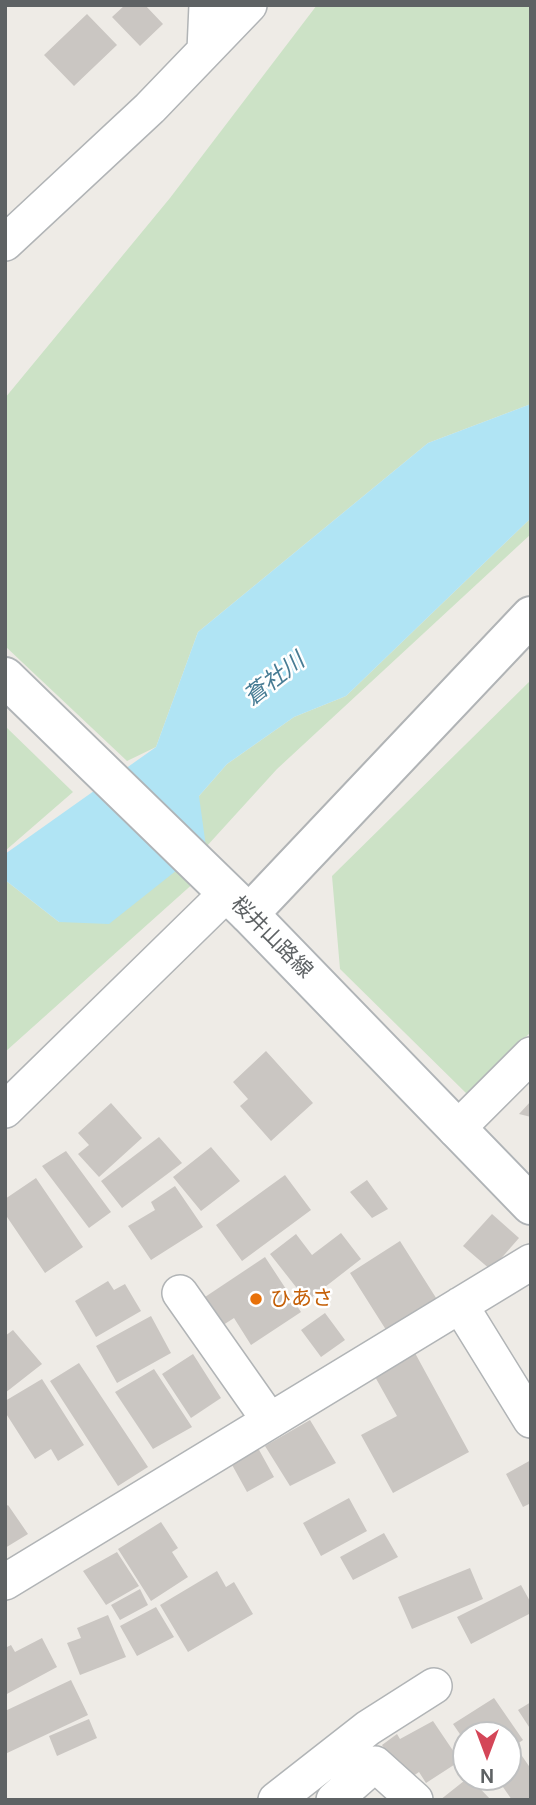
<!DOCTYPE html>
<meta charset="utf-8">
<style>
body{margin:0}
#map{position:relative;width:536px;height:1805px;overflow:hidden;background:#eeebe6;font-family:"DM Sans",sans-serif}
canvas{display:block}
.frame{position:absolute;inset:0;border:7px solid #5e6264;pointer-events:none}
.north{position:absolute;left:452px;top:1721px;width:70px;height:70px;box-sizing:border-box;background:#fff;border:2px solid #bfc0c1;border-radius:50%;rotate:180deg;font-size:19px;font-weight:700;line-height:28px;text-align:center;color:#5e6264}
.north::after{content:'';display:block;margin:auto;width:24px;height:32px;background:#d44658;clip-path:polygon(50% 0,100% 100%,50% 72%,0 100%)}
</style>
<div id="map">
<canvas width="536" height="1805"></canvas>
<div class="frame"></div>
<div class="north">N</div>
</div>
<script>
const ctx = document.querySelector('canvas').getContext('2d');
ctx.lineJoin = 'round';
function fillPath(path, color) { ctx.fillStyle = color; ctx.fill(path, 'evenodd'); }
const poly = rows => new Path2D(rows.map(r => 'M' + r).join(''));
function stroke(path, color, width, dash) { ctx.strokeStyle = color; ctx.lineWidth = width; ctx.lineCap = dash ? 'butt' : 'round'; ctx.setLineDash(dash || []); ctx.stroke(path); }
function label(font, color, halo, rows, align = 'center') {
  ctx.font = font + ' "DM Sans","Noto Sans JP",sans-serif'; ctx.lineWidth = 5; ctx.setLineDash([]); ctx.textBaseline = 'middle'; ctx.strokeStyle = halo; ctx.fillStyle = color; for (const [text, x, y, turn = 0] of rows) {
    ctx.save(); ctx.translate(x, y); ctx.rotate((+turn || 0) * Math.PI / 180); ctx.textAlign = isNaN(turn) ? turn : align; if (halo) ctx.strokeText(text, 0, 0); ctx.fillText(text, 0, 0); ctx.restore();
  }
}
const green = poly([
 [317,5,531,5,531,404,428,443,198,632,156,747,127,761,5,646,5,398,170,198],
 [531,518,531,534,277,769,206,847,206,872,5,1052,5,880,59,922,199,796,227,764,294,717,346,696],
 [531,680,531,1032,467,1094,340,969,332,876],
 [5,726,73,792,5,851]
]);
const water = poly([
 [531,404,531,518,346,696,294,717,227,764,199,796,206,847,109,924,59,922,5,880,5,854,156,747,198,632,428,443]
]);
const building = poly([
 [125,5,145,5,163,24,140,46,112,17],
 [87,14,117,45,74,86,44,55],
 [266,1051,313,1103,271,1141,240,1106,248,1099,233,1082],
 [531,1101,531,1117,519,1114],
 [111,1103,142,1138,99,1177,78,1154,89,1145,78,1133],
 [159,1137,182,1163,122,1208,101,1181],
 [211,1147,240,1181,201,1211,173,1177],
 [66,1151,111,1212,89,1228,42,1166],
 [285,1175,311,1210,242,1261,216,1225],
 [36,1178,83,1247,45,1273,5,1214,5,1199],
 [367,1180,388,1209,372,1218,350,1192],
 [175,1186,203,1227,151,1260,128,1226,155,1210,151,1202],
 [492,1214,519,1238,491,1270,463,1246],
 [341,1233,361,1259,307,1301,270,1254,296,1234,312,1255],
 [400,1241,438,1301,388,1333,350,1273],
 [265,1257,301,1312,251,1345,234,1318,217,1329,199,1301],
 [108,1281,114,1290,125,1284,141,1311,96,1337,75,1301],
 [325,1313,345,1340,321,1357,301,1330],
 [151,1316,171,1353,117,1383,96,1346],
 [13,1330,42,1364,5,1393,5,1336],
 [415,1353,469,1452,393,1493,361,1435,397,1416,374,1375],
 [193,1354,221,1398,191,1418,162,1374],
 [79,1363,148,1467,118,1486,50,1381],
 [154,1369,192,1427,153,1449,115,1392],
 [42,1379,84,1445,58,1461,51,1449,35,1459,5,1412,5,1401],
 [310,1420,336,1463,290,1486,265,1446],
 [258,1448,274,1477,247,1492,231,1463],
 [531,1460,531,1503,523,1507,506,1474],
 [349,1498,367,1531,321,1556,303,1523],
 [8,1505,28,1534,5,1548,5,1507],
 [161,1522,178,1548,172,1552,188,1577,151,1601,118,1549],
 [384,1533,398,1557,353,1580,340,1557],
 [117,1552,139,1586,106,1605,83,1571],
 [470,1568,483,1599,412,1629,398,1597],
 [217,1571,226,1587,234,1582,253,1614,188,1652,160,1605],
 [521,1585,531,1603,531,1613,471,1644,457,1617],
 [140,1589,148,1605,120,1620,111,1605],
 [156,1607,174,1637,137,1656,120,1626],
 [108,1615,126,1657,80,1675,67,1643,81,1638,77,1628],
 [42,1638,57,1667,5,1695,5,1648,11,1645,15,1652],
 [71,1680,88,1715,5,1754,5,1711],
 [494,1698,523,1740,508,1750,508,1735,466,1735,466,1743,453,1724],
 [531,1702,531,1730,518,1710],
 [89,1719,97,1738,57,1756,49,1736],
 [433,1721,460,1761,426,1783,419,1772,406,1781,382,1745,397,1734,400,1739],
 [522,1756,531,1769,531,1800,512,1800,496,1777,508,1777,508,1765],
 [469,1777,491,1800,440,1800]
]);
const minor = poly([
 [205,50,207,5],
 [5,243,150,108,249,5],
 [5,1110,227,893],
 [456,1130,531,1055],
 [180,1293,270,1421],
 [460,1305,531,1420],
 [5,1582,531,1262],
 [276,1800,368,1728,434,1686],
 [334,1800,375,1764,415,1800]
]);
const tertiary = poly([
 [249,914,531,616]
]);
const secondary = poly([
 [5,677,249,914,531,1205]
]);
const markers = [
 [256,1299,7,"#e8710a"]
];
const streetNames = [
 ["桜井山路線",271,938,45]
];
const foodNames = [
 ["ひあさ",270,1299]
];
const waterNames = [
 ["蒼社川",275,680,-38]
];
fillPath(green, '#cce2c6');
fillPath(water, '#b0e4f4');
fillPath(building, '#cac6c2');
stroke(minor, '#b1b4b6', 38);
stroke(tertiary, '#b1b4b6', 42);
stroke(secondary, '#b0b4b7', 42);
stroke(minor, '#fff', 35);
stroke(tertiary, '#fff', 38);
stroke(secondary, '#fff', 38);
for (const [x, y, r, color] of markers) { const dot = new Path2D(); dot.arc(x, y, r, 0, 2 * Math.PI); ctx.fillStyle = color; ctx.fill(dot); stroke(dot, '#fff', 2.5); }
label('21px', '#5e6264', '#fff', streetNames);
label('21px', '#c56008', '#fff', foodNames, 'left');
label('italic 23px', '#477c94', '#fff', waterNames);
</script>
